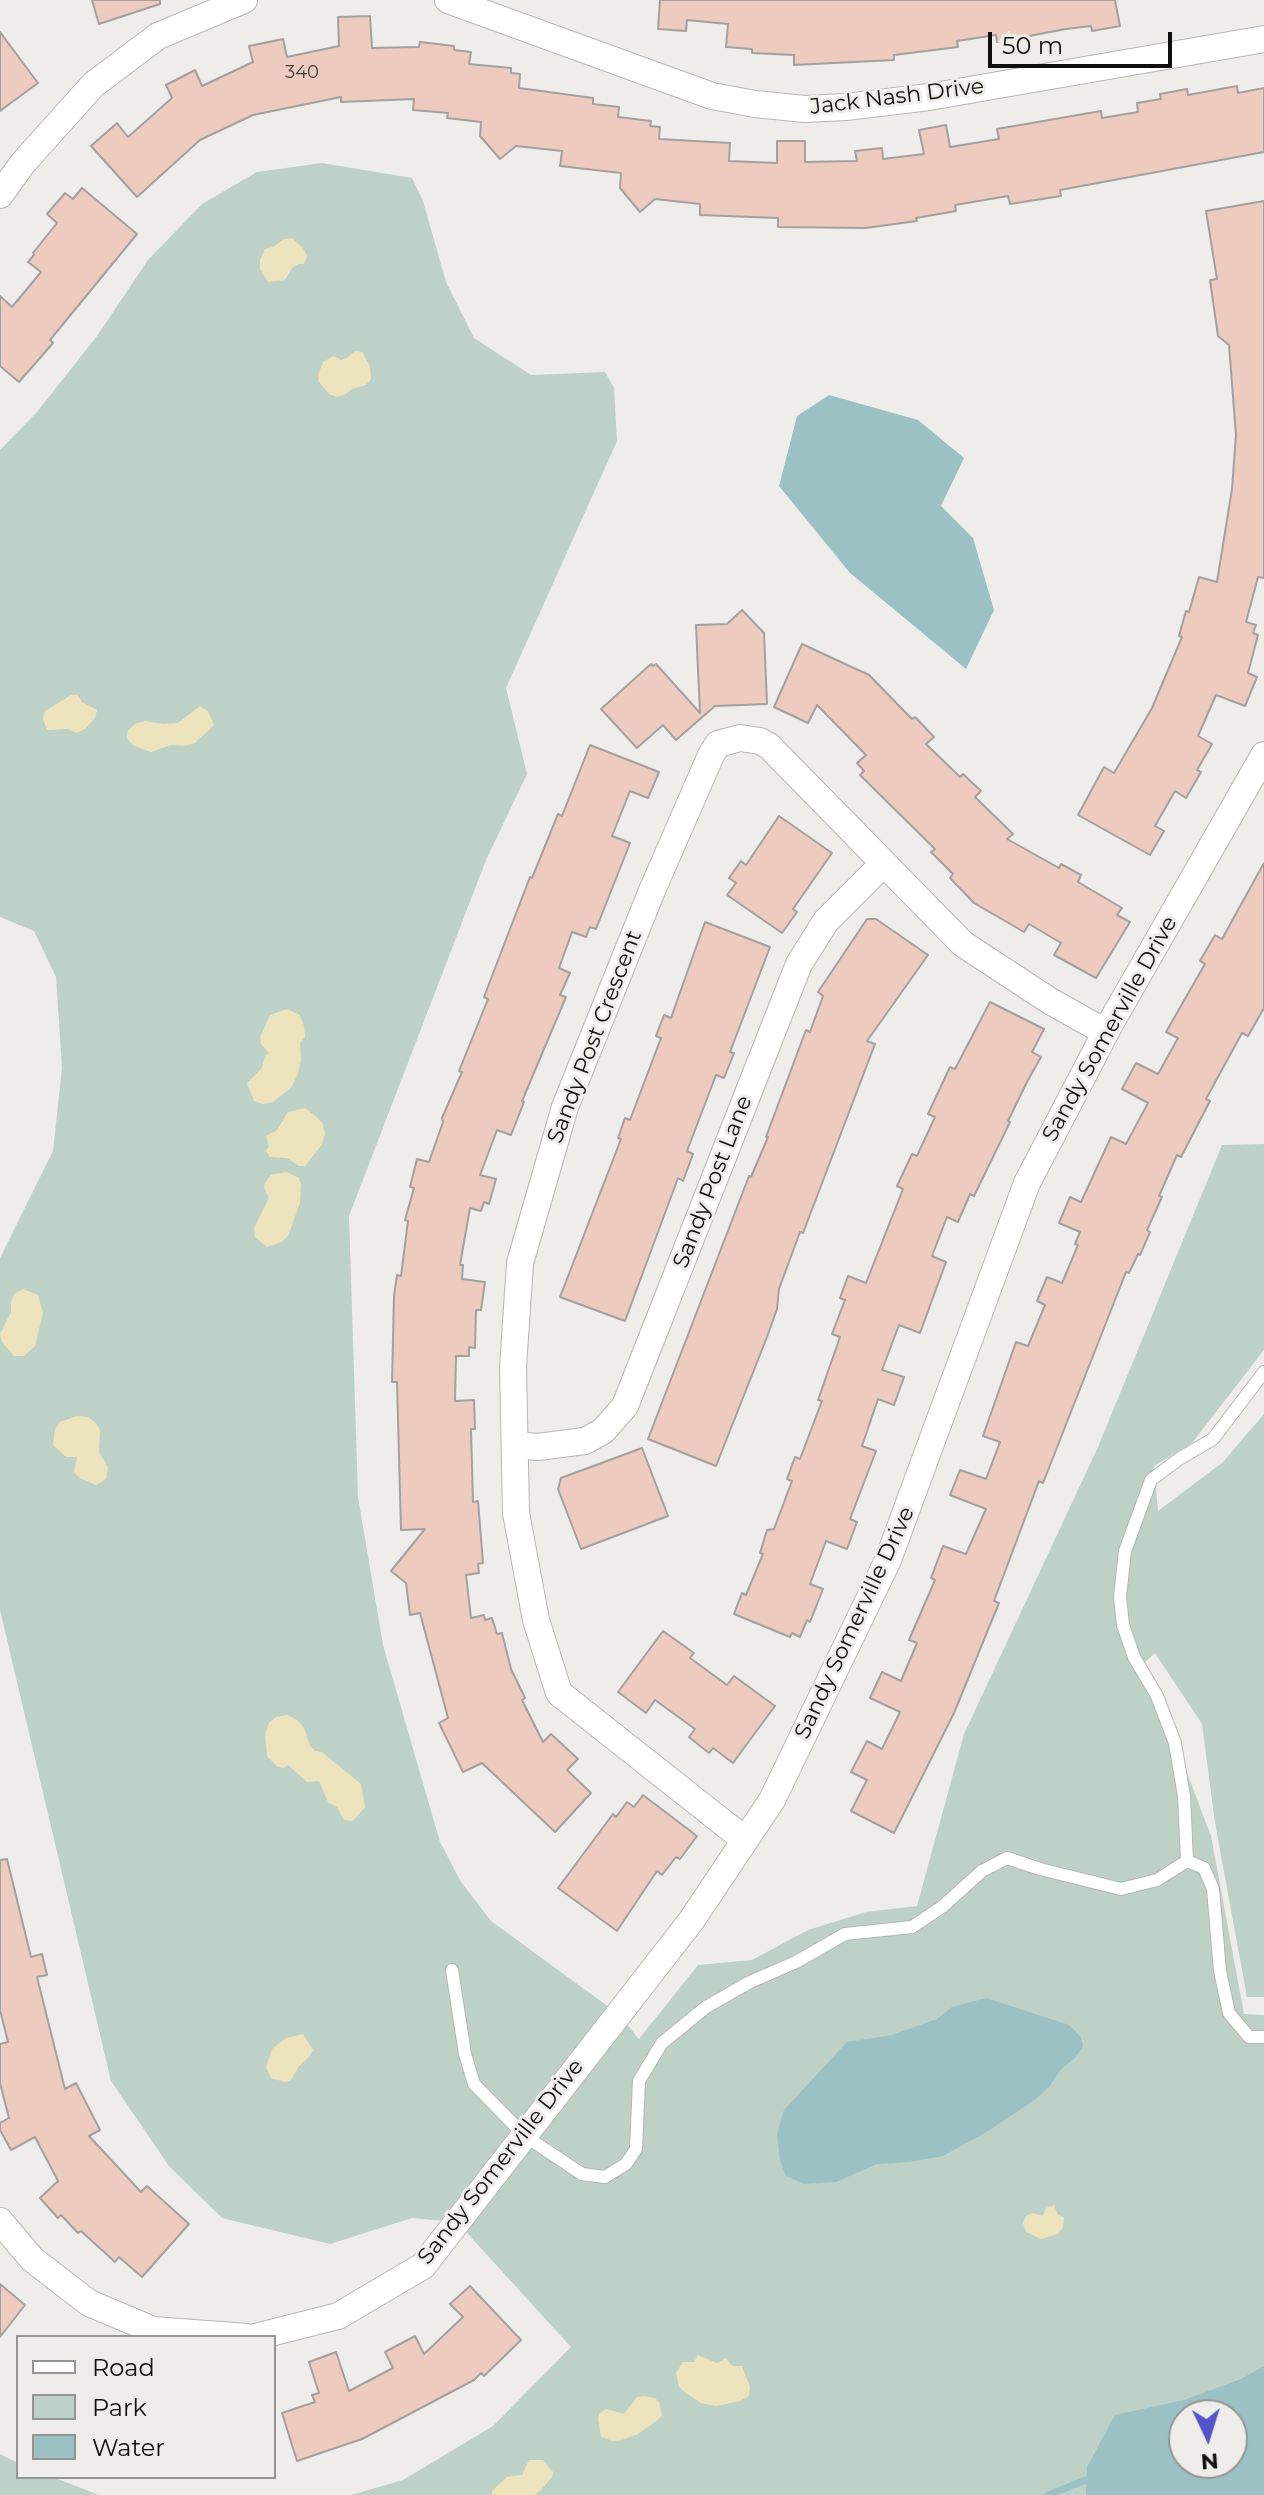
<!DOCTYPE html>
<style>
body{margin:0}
#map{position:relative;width:1264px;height:2495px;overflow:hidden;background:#eeedea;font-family:Montserrat,sans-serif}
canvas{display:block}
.legend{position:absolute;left:16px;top:2335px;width:260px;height:144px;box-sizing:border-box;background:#eeedea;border:2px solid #959492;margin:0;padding:10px 14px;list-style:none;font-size:24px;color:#0f0f0e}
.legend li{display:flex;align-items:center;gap:16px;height:40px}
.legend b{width:40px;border:2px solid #959492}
.north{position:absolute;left:1168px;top:2399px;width:80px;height:80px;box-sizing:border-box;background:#eeedea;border:2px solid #959492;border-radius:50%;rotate:176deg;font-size:22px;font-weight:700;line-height:32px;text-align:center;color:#0f0f0e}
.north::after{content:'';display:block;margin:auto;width:28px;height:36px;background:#5453ca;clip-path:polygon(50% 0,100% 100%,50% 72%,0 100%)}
.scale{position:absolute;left:988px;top:32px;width:184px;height:36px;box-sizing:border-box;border:4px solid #0f0f0e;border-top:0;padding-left:10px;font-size:24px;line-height:28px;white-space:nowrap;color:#0f0f0e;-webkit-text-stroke:6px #eeedea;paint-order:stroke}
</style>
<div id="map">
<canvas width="1264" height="2495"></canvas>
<ul class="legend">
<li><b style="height:10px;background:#fff"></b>Road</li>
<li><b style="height:22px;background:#bdd1c7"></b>Park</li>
<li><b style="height:22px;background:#9bc1c5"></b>Water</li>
</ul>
<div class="north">N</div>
<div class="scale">50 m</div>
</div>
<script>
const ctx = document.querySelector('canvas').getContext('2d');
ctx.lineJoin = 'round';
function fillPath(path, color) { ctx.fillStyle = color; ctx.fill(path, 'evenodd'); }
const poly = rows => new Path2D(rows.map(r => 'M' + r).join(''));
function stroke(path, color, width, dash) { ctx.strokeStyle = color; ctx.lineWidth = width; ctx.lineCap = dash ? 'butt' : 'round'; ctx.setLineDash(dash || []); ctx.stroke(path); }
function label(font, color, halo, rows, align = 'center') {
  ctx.font = font + ' Montserrat,sans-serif'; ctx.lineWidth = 6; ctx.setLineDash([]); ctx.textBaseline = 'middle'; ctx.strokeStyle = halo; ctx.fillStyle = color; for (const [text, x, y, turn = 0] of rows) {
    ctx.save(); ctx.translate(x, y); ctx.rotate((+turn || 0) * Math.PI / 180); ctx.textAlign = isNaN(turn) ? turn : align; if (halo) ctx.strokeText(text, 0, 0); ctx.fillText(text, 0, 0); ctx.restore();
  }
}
const green = poly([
 [322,163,412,178,423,201,446,282,474,338,531,375,605,372,614,388,617,441,506,688,527,774,486,860,349,1216,358,1497,383,1645,440,1842,461,1882,491,1921,617,2013,639,2039,698,1965,752,1960,808,1930,866,1912,917,1906,964,1734,1098,1447,1222,1145,1264,1144,1264,1350,1192,1443,1154,1466,1158,1511,1223,1462,1264,1414,1264,1997,1247,1997,1215,1823,1202,1724,1155,1653,1145,1662,1211,1836,1244,2014,1264,2015,1264,2495,351,2495,403,2480,493,2426,571,2347,457,2222,412,2218,330,2244,222,2218,169,2166,111,2081,0,1610,0,1258,53,1151,62,1068,56,977,34,931,0,917,0,450,37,412,97,336,148,260,202,204,257,172],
 [1184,2415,1232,2415,1232,2463,1184,2463],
 [0,2454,18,2463,18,2477,53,2477,99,2495,0,2495]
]);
const sand = poly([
 [292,238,303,248,307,256,304,264,298,264,292,268,285,280,268,282,260,269,260,260,265,249,273,247,284,239],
 [355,351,362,352,370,366,371,379,366,385,352,389,346,394,337,397,329,394,319,382,318,375,323,362,334,356,341,360,346,358],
 [71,695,78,695,82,702,97,710,95,718,85,729,76,733,69,729,47,730,43,719,45,711],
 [200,706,208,711,214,725,195,743,185,746,171,745,151,752,132,745,127,738,128,730,135,724,145,721,163,724,178,723],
 [287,1009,300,1015,304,1026,305,1037,300,1043,301,1060,298,1074,291,1088,273,1102,263,1104,254,1101,247,1083,262,1068,265,1055,269,1053,261,1044,260,1038,270,1015],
 [305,1108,318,1118,323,1124,325,1134,322,1144,310,1160,305,1166,299,1166,287,1158,270,1157,266,1151,269,1146,266,1136,277,1130,288,1112],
 [286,1172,299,1178,301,1184,300,1203,288,1236,282,1242,267,1247,255,1237,254,1228,269,1198,264,1187,265,1183,271,1175],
 [23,1289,38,1295,43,1313,35,1346,24,1356,14,1356,2,1342,0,1334,11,1312,11,1302,14,1294],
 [77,1416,88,1417,96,1423,100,1430,99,1452,108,1467,106,1479,96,1485,80,1478,74,1472,77,1457,66,1457,53,1445,55,1429,60,1422],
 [287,1715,297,1720,304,1728,310,1746,315,1751,322,1752,361,1784,365,1807,353,1821,344,1820,337,1807,328,1802,319,1781,307,1782,288,1765,284,1768,278,1767,267,1756,265,1734,269,1723,276,1717],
 [303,2034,313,2050,309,2057,299,2066,291,2080,285,2082,271,2078,266,2067,272,2049,286,2038],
 [1054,2205,1058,2215,1064,2217,1063,2227,1058,2234,1041,2239,1026,2232,1023,2223,1026,2216,1032,2213,1043,2216,1046,2208],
 [698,2355,717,2363,726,2358,732,2366,742,2366,750,2387,749,2396,740,2401,716,2406,701,2403,686,2393,679,2387,676,2373,683,2362,694,2362],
 [644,2396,655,2398,659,2402,662,2415,658,2420,638,2434,622,2440,613,2441,601,2437,598,2418,600,2413,606,2409,624,2414,637,2397],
 [529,2460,543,2460,553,2472,552,2477,542,2489,535,2495,492,2495,492,2491,507,2477,522,2475]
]);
const water = poly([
 [829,395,918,420,964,458,941,506,973,538,994,610,966,669,850,573,779,486,797,416],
 [986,1998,1069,2025,1081,2037,1083,2046,1075,2058,1061,2069,1049,2087,1036,2099,988,2131,943,2156,909,2162,877,2164,836,2182,804,2184,786,2176,780,2160,777,2134,784,2110,847,2042,892,2035,937,2019,952,2007],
 [1264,2366,1264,2495,1086,2495,1087,2467,1115,2415,1184,2400,1241,2379],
 [1232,2415,1232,2463,1184,2463,1184,2415]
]);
const stream = poly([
 [1048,2495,1086,2480]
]);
const building = poly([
 [92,0,160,0,160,4,99,24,92,0],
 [660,0,1115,0,1120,26,1092,31,1091,26,1066,29,997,42,996,35,957,41,958,47,894,55,894,60,794,65,794,55,752,53,752,49,726,47,728,24,687,20,686,31,658,29,660,0],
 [370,16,372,48,419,47,420,42,454,46,454,50,471,52,469,64,511,68,511,73,520,74,519,88,593,98,593,104,619,107,618,117,651,121,650,126,660,127,659,139,730,143,729,161,777,163,777,141,805,141,805,162,857,161,855,151,882,148,883,159,924,154,919,130,946,125,950,147,999,139,997,129,1101,111,1102,118,1138,112,1137,103,1161,99,1160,94,1187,89,1188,95,1237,86,1238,93,1264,88,1264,152,1060,190,1061,196,1010,204,1008,196,955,205,956,211,916,218,917,221,865,228,778,227,778,218,700,215,700,204,655,199,640,212,620,188,621,173,560,166,562,151,516,146,500,159,480,136,481,122,447,118,448,113,413,110,414,99,341,102,341,97,253,115,200,140,137,197,91,146,117,123,128,137,172,98,166,85,195,70,202,86,253,62,249,46,283,39,287,57,339,46,338,17,370,16],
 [0,32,38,83,0,111,0,32],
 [82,188,137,234,50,340,53,343,19,382,0,366,0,296,12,307,41,272,28,262,34,255,33,253,57,223,47,214,65,193,73,199,82,188],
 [1264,201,1264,578,1258,577,1246,622,1256,625,1253,633,1258,635,1248,673,1257,677,1245,706,1216,695,1198,736,1212,744,1197,770,1201,772,1186,798,1175,791,1155,826,1164,831,1150,855,1078,815,1104,767,1114,773,1152,708,1182,637,1179,636,1186,611,1189,612,1199,577,1217,582,1232,489,1236,435,1229,345,1218,336,1210,280,1217,279,1206,211,1264,201],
 [742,610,764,633,767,704,715,706,676,740,663,725,637,748,601,709,651,664,653,666,656,664,700,713,696,625,727,624,742,610],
 [802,644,869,675,912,719,915,717,934,737,926,744,960,777,963,774,981,791,975,797,1013,834,1007,839,1059,868,1061,864,1081,875,1078,882,1122,908,1117,915,1130,922,1096,978,1054,955,1061,943,1029,924,1024,932,974,903,950,878,953,874,931,852,935,849,860,775,864,771,857,763,866,755,817,705,808,723,774,707,802,644],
 [590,745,659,772,648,798,630,791,612,836,630,843,596,929,590,927,586,937,572,932,559,968,570,973,560,995,566,997,522,1101,524,1102,511,1135,497,1130,480,1175,496,1179,489,1204,484,1202,481,1211,470,1208,460,1265,463,1265,462,1279,485,1282,481,1310,476,1310,475,1348,469,1347,469,1356,456,1356,455,1401,474,1400,475,1429,471,1429,473,1502,478,1501,483,1563,478,1564,479,1573,466,1575,471,1618,484,1615,485,1620,492,1618,497,1634,502,1633,511,1669,525,1698,522,1700,543,1742,551,1734,578,1759,567,1770,591,1793,555,1832,482,1763,463,1772,439,1723,448,1718,420,1613,410,1615,406,1583,391,1571,425,1529,401,1530,397,1382,392,1382,394,1296,397,1275,401,1276,408,1221,405,1220,414,1188,410,1187,417,1159,429,1162,443,1122,442,1118,462,1072,459,1071,488,999,484,997,530,877,532,878,558,814,562,816,590,745],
 [779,816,832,853,793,909,797,912,782,933,727,895,736,883,729,878,741,861,746,865,779,816],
 [1264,863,1264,1008,1248,1036,1242,1033,1206,1099,1210,1101,1181,1157,1177,1155,1159,1196,1162,1197,1147,1230,1150,1232,1140,1255,1138,1254,1129,1273,1126,1272,1043,1483,1039,1481,994,1601,999,1603,954,1713,894,1833,851,1811,867,1780,851,1772,867,1741,882,1749,900,1712,870,1698,882,1672,901,1681,917,1643,909,1640,935,1580,931,1578,943,1546,966,1554,986,1509,950,1495,960,1470,986,1479,1000,1442,983,1436,1016,1342,1028,1346,1045,1305,1037,1301,1047,1277,1062,1283,1078,1245,1075,1244,1080,1232,1059,1223,1070,1197,1081,1202,1111,1137,1126,1144,1148,1103,1122,1089,1136,1063,1158,1074,1178,1038,1166,1032,1205,964,1200,961,1215,935,1222,939,1264,863],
 [867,919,876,919,928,955,867,1041,875,1044,803,1233,800,1232,779,1289,777,1309,767,1337,716,1466,648,1439,749,1176,751,1177,768,1137,766,1137,806,1030,810,1032,823,996,818,992,867,919],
 [705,922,770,947,730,1052,734,1053,724,1078,716,1075,687,1151,693,1154,683,1181,678,1178,625,1321,560,1297,621,1139,618,1138,625,1118,630,1120,661,1038,656,1036,664,1015,671,1018,705,922],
 [990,1002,1044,1029,1032,1052,1041,1057,1027,1082,1008,1121,1010,1122,974,1196,970,1194,958,1222,947,1217,932,1256,946,1262,920,1333,899,1325,882,1370,904,1377,894,1405,878,1399,862,1446,876,1451,850,1519,857,1522,847,1549,826,1541,810,1584,823,1589,810,1622,807,1620,800,1637,792,1633,790,1637,734,1614,742,1593,746,1595,763,1554,760,1553,767,1530,774,1529,792,1481,787,1479,795,1457,800,1459,822,1401,818,1400,840,1337,832,1334,845,1300,840,1298,848,1276,866,1283,903,1189,897,1186,912,1154,917,1156,935,1117,928,1114,950,1067,955,1069,990,1002],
 [642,1448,668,1516,581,1549,558,1489,561,1478,642,1448],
 [663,1631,694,1653,690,1658,727,1685,734,1676,775,1706,733,1763,713,1748,709,1753,689,1737,695,1729,655,1700,646,1713,618,1692,663,1631],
 [643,1795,697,1836,680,1859,676,1857,662,1875,657,1871,617,1931,558,1888,613,1814,616,1817,627,1802,634,1807,643,1795],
 [7,1859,31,1957,42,1954,47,1975,37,1977,65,2089,76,2083,100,2130,89,2136,141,2192,147,2186,189,2224,142,2277,119,2257,115,2262,81,2231,78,2233,61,2215,58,2218,40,2198,58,2181,35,2137,11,2150,0,2130,0,2123,9,2118,0,2083,0,2044,8,2042,0,2010,0,1860,7,1859],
 [0,2284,25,2305,0,2337,0,2284],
 [470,2286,521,2340,484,2376,481,2373,474,2380,362,2439,297,2461,282,2413,315,2402,312,2395,319,2393,309,2362,336,2352,349,2391,393,2368,385,2352,415,2336,424,2354,463,2317,450,2304,470,2286]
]);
const lane = poly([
 [1187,1861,1204,1868,1213,1889,1220,1971,1229,2013,1249,2037,1264,2037],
 [452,1970,465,2054,474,2084,525,2136,582,2174,605,2177,626,2164,636,2149,639,2081,662,2043,706,2007,750,1982,796,1962,845,1934,912,1927,942,1907,982,1871,1007,1858,1040,1869,1121,1889,1157,1880,1187,1861,1184,1796,1175,1743,1157,1696,1134,1657,1123,1625,1120,1597,1125,1551,1151,1480,1179,1459,1213,1439,1264,1372]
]);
const street = poly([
 [448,0,712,96,755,104,805,109,846,107,929,97,1264,39],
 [0,195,23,163,93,85,158,36,244,0],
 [515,1445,538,1447,585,1441,603,1431,625,1406,799,964,826,921,883,864],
 [745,1840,559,1693,536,1620,516,1513,513,1367,520,1263,565,1107,651,893,711,755,718,744,740,738,760,741,769,746,963,944,1050,1001,1105,1032],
 [0,2221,32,2259,89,2303,153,2330,247,2337],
 [255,2337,338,2316,423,2266,691,1921,772,1800,888,1560,1027,1183,1110,1024,1264,755]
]);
const numberNames = [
 ["340",302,73]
];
const streetNames = [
 ["Jack Nash Drive",897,97,-7],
 ["Sandy Somerville Drive",1110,1029,-61],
 ["Sandy Post Crescent",595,1037,-69],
 ["Sandy Post Lane",713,1182,-69],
 ["Sandy Somerville Drive",855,1623,-65],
 ["Sandy Somerville Drive",501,2162,-52]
];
fillPath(green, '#bdd1c7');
fillPath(sand, '#ede4be');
fillPath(water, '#9bc1c5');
stroke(stream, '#9bc1c5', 7);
fillPath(building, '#edccbf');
stroke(building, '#a4a09f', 2);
stroke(lane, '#b7b6b3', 14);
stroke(street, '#b7b6b3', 28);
stroke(lane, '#fff', 12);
stroke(street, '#fff', 26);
label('18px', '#463e3a', null, numberNames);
label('22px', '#0f0f0e', '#eeedea', streetNames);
</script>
